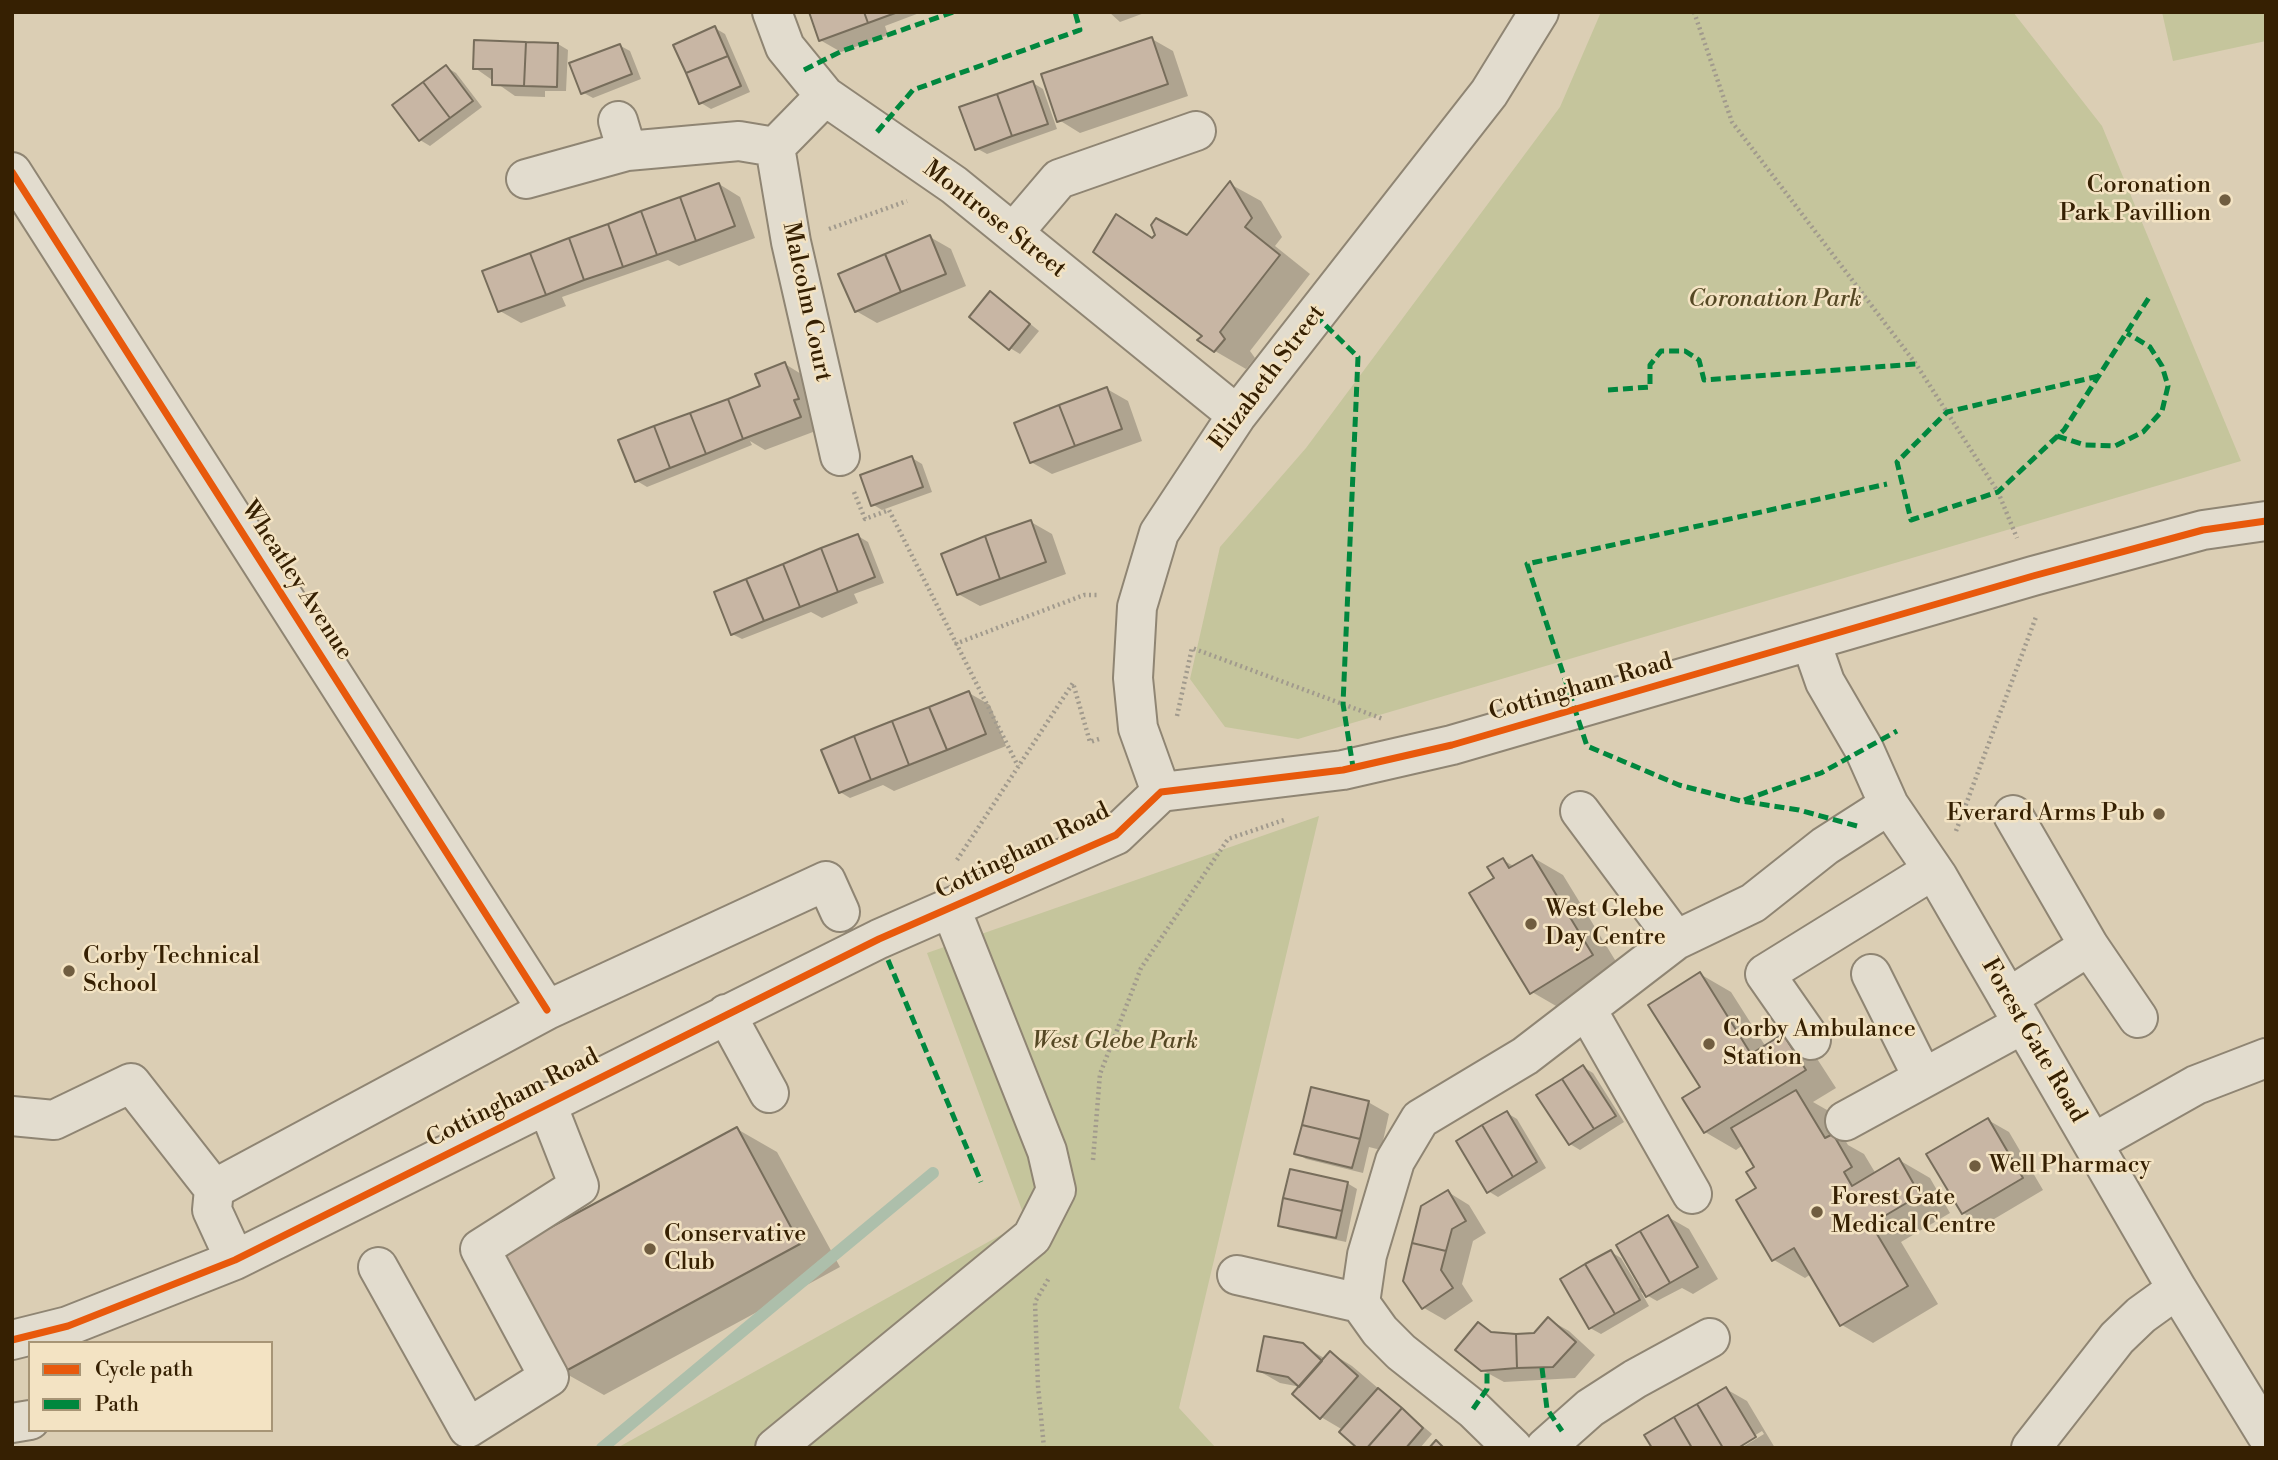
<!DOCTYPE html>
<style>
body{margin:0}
#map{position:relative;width:2278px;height:1460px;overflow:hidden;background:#dbceb4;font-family:"Libre Bodoni",serif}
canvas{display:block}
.frame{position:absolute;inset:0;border:14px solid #362002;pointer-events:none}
.legend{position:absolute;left:28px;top:1341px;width:245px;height:91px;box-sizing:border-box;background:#f3e3c3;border:2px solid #a79576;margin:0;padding:9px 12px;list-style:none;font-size:21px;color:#362002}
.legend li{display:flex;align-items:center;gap:14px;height:35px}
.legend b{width:35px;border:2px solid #a79576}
</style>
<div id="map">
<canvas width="2278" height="1460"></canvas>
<div class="frame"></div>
<ul class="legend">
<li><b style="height:9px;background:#e8590c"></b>Cycle path</li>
<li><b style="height:9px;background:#00873e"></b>Path</li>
</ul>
</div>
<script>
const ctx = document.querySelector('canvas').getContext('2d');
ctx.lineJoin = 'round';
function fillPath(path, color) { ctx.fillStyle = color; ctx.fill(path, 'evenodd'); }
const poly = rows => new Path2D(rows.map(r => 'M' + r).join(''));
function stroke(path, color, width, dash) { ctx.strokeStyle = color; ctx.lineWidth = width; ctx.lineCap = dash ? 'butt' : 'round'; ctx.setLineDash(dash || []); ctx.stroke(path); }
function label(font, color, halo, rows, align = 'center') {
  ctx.font = font + ' "Libre Bodoni",serif'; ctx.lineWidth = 5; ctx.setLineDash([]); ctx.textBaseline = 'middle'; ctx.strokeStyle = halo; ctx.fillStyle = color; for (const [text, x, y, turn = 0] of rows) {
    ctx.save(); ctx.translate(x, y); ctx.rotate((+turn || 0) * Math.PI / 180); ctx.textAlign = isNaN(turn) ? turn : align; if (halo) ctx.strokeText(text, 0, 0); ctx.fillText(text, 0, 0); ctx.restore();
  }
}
const green = poly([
 [1601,12,2013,12,2102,126,2241,461,1298,739,1225,727,1190,679,1220,547,1306,448,1560,107],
 [2162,12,2266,12,2266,41,2173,61],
 [1319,816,1179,1408,1216,1448,617,1448,1026,1221,927,953]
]);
const shadow = poly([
 [810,12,922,12,885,26,888,35,841,52,820,40],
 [1109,12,1147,12,1120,22],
 [715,28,725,34,750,92,711,109,701,103],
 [1152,39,1173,51,1188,96,1080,133,1059,120],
 [558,44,568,50,566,91,545,91,545,97,515,96,475,68],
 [619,45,630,51,641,79,593,98,582,92],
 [446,67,456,73,482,107,430,146,420,140,395,106],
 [1033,83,1043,89,1057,129,987,154,976,148],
 [719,184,740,197,755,238,679,266,668,260,562,297,566,306,521,323,500,311],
 [1230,184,1261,201,1282,237,1275,246,1310,274,1250,351,1255,358,1246,369,1215,351,1117,217,1154,239,1187,238],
 [930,237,951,249,966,286,877,323,856,311],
 [1000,299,1039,331,1020,354,1010,348],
 [785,364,806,377,821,429,765,450,750,441,752,445,647,487,637,481,763,387],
 [1107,389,1128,401,1142,441,1052,474,1031,462],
 [912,458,922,464,932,492,882,510,872,504],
 [1031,522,1052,534,1066,574,980,606,958,594],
 [858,536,868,542,884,583,854,594,858,603,822,618,811,612,742,639,732,634],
 [969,693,990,705,1006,746,894,791,883,785,850,798,840,792],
 [1532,857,1563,875,1623,973,1563,1010,1532,992,1496,879,1503,860,1515,867],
 [1700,974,1731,992,1766,1047,1783,1036,1814,1054,1836,1088,1813,1102,1827,1110,1848,1145,1864,1154,1876,1174,1899,1160,1930,1178,1950,1213,1901,1242,1938,1304,1873,1343,1842,1325,1811,1274,1805,1278,1774,1260,1758,1189,1757,1167,1743,1145,1736,1150,1705,1132],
 [1583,1067,1593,1073,1624,1122,1580,1150,1570,1144],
 [1368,1102,1389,1114,1381,1150,1369,1147,1363,1173,1306,1159,1296,1153],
 [1507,1113,1517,1119,1546,1168,1498,1197,1488,1191],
 [1988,1120,2009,1132,2043,1190,1984,1225,1963,1213],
 [737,1129,777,1152,840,1267,604,1395,563,1372],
 [1347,1183,1357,1189,1346,1242,1290,1230,1280,1225],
 [1448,1192,1469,1205,1486,1233,1473,1241,1462,1284,1473,1301,1445,1320,1424,1308],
 [1668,1217,1689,1229,1718,1279,1693,1294,1682,1288,1657,1301,1641,1292,1649,1306,1601,1334,1590,1328,1611,1252,1621,1258,1639,1288,1642,1286],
 [1548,1319,1569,1331,1595,1355,1575,1378,1504,1382,1482,1370,1479,1324,1496,1334,1535,1335],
 [1302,1345,1324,1358,1331,1353,1352,1366,1432,1434,1420,1448,1360,1448,1343,1430,1321,1417,1301,1387,1280,1383,1259,1371],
 [1726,1389,1747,1401,1775,1448,1741,1448,1764,1434,1762,1431,1736,1447]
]);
const stream = poly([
 [602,1448,933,1173]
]);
const building = poly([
 [809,12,864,12,868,23,819,41,809,12],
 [864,12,898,12,868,23,864,12],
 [715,26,728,56,686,73,673,45,715,26],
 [1152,37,1168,84,1057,122,1041,74,1152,37],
 [474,40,526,42,524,86,492,85,492,69,473,69,474,40],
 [526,42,558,43,557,87,524,86,526,42],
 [620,44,632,74,581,94,569,63,620,44],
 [728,56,741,86,699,104,686,73,728,56],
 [446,65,473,101,450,118,423,82,446,65],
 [1033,81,1048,124,1012,136,997,94,1033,81],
 [423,82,450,118,419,141,392,105,423,82],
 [997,94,1012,136,975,150,959,107,997,94],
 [1230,181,1252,218,1245,227,1280,255,1220,332,1225,339,1214,352,1197,340,1202,336,1093,252,1116,214,1152,238,1155,235,1151,225,1156,218,1187,235,1230,181],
 [719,183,735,226,696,241,680,197,719,183],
 [680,197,696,241,657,255,641,211,680,197],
 [641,211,657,255,623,267,608,224,641,211],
 [608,224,623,267,584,280,569,238,608,224],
 [930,235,946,274,901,292,885,254,930,235],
 [569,238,584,280,546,295,530,253,569,238],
 [530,253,546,295,498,312,482,271,530,253],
 [885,254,901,292,855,312,838,274,885,254],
 [990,291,1030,324,1009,350,969,317,990,291],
 [785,362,799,399,794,400,801,417,743,439,728,399,760,386,755,374,785,362],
 [1107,387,1122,429,1075,446,1059,405,1107,387],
 [728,399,743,439,706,454,690,413,728,399],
 [1059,405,1075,446,1030,463,1014,423,1059,405],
 [690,413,706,454,670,468,654,426,690,413],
 [654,426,670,468,635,482,618,440,654,426],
 [912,456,923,487,871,506,860,475,912,456],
 [1031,520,1046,562,1000,579,985,536,1031,520],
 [858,534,875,577,838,592,821,548,858,534],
 [985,536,1000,579,957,595,941,554,985,536],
 [821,548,838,592,800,607,783,564,821,548],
 [783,564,800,607,764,621,746,579,783,564],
 [746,579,764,621,731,635,714,592,746,579],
 [969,691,986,734,947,750,929,707,969,691],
 [929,707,947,750,909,765,892,721,929,707],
 [892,721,909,765,871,780,854,736,892,721],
 [854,736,871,780,839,793,821,750,854,736],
 [1532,855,1593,955,1530,994,1469,893,1494,878,1487,867,1503,858,1509,868,1532,855],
 [1700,972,1751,1054,1783,1034,1806,1070,1704,1133,1682,1098,1700,1087,1648,1005,1700,972],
 [1583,1065,1616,1116,1594,1129,1562,1079,1583,1065],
 [1562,1079,1594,1129,1569,1145,1536,1095,1562,1079],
 [1311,1087,1369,1101,1360,1139,1302,1125,1311,1087],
 [1796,1090,1825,1138,1833,1134,1852,1167,1844,1172,1852,1186,1899,1158,1920,1195,1871,1224,1908,1286,1840,1326,1794,1248,1772,1261,1736,1200,1756,1188,1746,1172,1754,1167,1731,1128,1796,1090],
 [1507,1111,1537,1162,1513,1177,1482,1125,1507,1111],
 [1988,1118,2023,1178,1962,1214,1926,1154,1988,1118],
 [1302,1125,1360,1139,1352,1168,1294,1154,1302,1125],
 [1482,1125,1513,1177,1487,1193,1456,1141,1482,1125],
 [737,1127,800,1244,562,1373,499,1255,737,1127],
 [1290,1169,1348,1182,1342,1211,1283,1198,1290,1169],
 [1448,1190,1466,1221,1452,1229,1446,1251,1412,1243,1421,1206,1448,1190],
 [1283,1198,1342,1211,1336,1238,1278,1226,1283,1198],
 [1668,1215,1698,1267,1670,1283,1640,1231,1668,1215],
 [1640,1231,1670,1283,1646,1297,1616,1245,1640,1231],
 [1412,1243,1446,1251,1441,1270,1453,1288,1422,1309,1403,1281,1412,1243],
 [1611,1250,1640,1300,1615,1314,1585,1264,1611,1250],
 [1585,1264,1615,1314,1589,1329,1560,1279,1585,1264],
 [1548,1317,1576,1342,1553,1367,1517,1368,1516,1334,1534,1333,1548,1317],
 [1478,1322,1491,1332,1516,1334,1517,1368,1481,1371,1455,1350,1478,1322],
 [1264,1336,1303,1343,1322,1361,1299,1387,1288,1377,1257,1371,1264,1336],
 [1330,1351,1358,1376,1320,1419,1292,1394,1330,1351],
 [1726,1387,1756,1437,1738,1448,1723,1448,1697,1404,1726,1387],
 [1378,1388,1402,1408,1367,1448,1357,1448,1339,1432,1378,1388],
 [1697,1404,1723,1448,1692,1448,1674,1417,1697,1404],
 [1402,1408,1423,1428,1406,1448,1367,1448,1402,1408],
 [1674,1417,1692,1448,1652,1448,1644,1435,1674,1417],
 [1436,1440,1444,1448,1429,1448,1436,1440]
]);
const path = poly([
 [1694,12,1732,122,1916,364,1998,492,2017,538],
 [829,229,907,201],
 [854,492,865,519,889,510,1018,766],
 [955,644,1084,595,1100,595],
 [1177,716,1192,648,1383,719],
 [1956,831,2036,617],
 [957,860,1073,683,1090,742,1099,739],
 [1093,1160,1100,1074,1141,968,1228,839,1284,820],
 [1044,1448,1038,1386,1035,1302,1049,1278]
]);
const minor = poly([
 [772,12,785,47,825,96,954,185,1237,415],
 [825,96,775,147,791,242,840,456],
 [618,121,627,151],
 [12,172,547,1010],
 [526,179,627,151,739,141,775,147],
 [1013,233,1059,179,1196,131],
 [1811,642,1825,682,1864,749,1889,805,1938,877,2177,1289,2266,1434],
 [1161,792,1138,728,1133,678,1137,607,1159,533,1237,415,1489,93,1539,12],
 [1580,811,1676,940],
 [2013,815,2089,946,2138,1018],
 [1871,974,1923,1078],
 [2008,998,2089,946],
 [1587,1010,1692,1194],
 [726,1014,769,1093],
 [1811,1040,1765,974,1933,870],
 [12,1116,54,1120,131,1083,214,1189],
 [1845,1121,2023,1024],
 [2093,1143,2196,1085,2266,1058],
 [235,1260,212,1210,214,1189,547,1010,826,881,840,912],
 [378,1267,468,1428,549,1377,480,1249,579,1186,546,1102],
 [1237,1275,1360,1303],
 [12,1340,68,1326,235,1260,879,939,1116,835,1161,792,1343,770,1452,745,2033,576,2203,530,2266,521],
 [12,1423,30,1420],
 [775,1448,1032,1237,1056,1190,1047,1151,951,909],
 [1513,1448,1473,1409,1401,1352,1380,1331,1360,1303,1367,1255,1395,1161,1420,1119,1525,1056,1676,940,1753,903,1825,846,1889,805],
 [1545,1448,1590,1408,1635,1379,1710,1338],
 [2031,1448,2117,1338,2141,1315,2177,1289]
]);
const quiet = poly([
 [804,70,842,51,953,12],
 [877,132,913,90,1080,30,1075,12],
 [1315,315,1358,357,1343,704,1353,767],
 [2099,376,1947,412,1897,462,1911,520,1998,492,2064,430,2150,296],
 [1608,390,1650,387,1650,365,1661,351,1685,351,1699,360,1704,380,1916,364],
 [2057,436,2085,445,2115,446,2143,432,2162,411,2168,386,2162,366,2150,347,2127,333],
 [1744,800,1821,773,1897,731],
 [1857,826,1799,810,1741,801,1679,785,1587,746,1527,564,1887,484],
 [888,960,981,1182],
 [1542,1368,1547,1409,1562,1431],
 [1473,1409,1487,1389,1487,1371]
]);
const cycleway = poly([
 [12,172,547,1010],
 [12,1340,68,1326,235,1260,879,939,1116,835,1161,792,1343,770,1452,745,2033,576,2203,530,2266,521]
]);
const markers = [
 [2225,200,7,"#705d40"],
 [2159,814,7,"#705d40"],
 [1531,924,7,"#705d40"],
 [69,971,7,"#705d40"],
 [1709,1044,7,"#705d40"],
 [1975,1166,7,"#705d40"],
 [1817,1212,7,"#705d40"],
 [650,1249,7,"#705d40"]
];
const poiNames = [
 ["Coronation",2211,186,"right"],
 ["Park Pavillion",2211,214,"right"],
 ["Everard Arms Pub",2145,814,"right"],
 ["West Glebe",1545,910],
 ["Day Centre",1545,938],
 ["Corby Technical",83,957],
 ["School",83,985],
 ["Corby Ambulance",1723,1030],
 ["Station",1723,1058],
 ["Well Pharmacy",1989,1166],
 ["Forest Gate",1831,1198],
 ["Medical Centre",1831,1226],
 ["Conservative",664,1235],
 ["Club",664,1263]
];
const streetNames = [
 ["Montrose Street",994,220,38],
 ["Malcolm Court",806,302,78],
 ["Elizabeth Street",1268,378,-53],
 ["Wheatley Avenue",296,581,57],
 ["Cottingham Road",1581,688,-16],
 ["Cottingham Road",1023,852,-26],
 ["Forest Gate Road",2033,1041,60],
 ["Cottingham Road",513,1099,-27]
];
const parkNames = [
 ["Coronation Park",1775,300],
 ["West Glebe Park",1115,1042]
];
fillPath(green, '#c5c59c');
fillPath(shadow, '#0003');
stroke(stream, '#adbfab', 12);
fillPath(building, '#c8b6a4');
stroke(building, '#776d5b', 2);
stroke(minor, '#8f8573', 42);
stroke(path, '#a19a8d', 4.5, [2, 3.5]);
stroke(minor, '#e2dcce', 38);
stroke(quiet, '#00873e', 5, [10, 5]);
stroke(cycleway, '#e8590c', 7);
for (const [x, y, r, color] of markers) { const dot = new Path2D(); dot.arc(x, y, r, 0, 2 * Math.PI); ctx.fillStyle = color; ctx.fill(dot); stroke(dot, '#f3e3c3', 2.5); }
label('24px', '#362002', '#f3e3c3', poiNames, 'left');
label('24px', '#362002', '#f3e3c3', streetNames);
label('italic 24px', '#554824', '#f3e3c3', parkNames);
</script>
